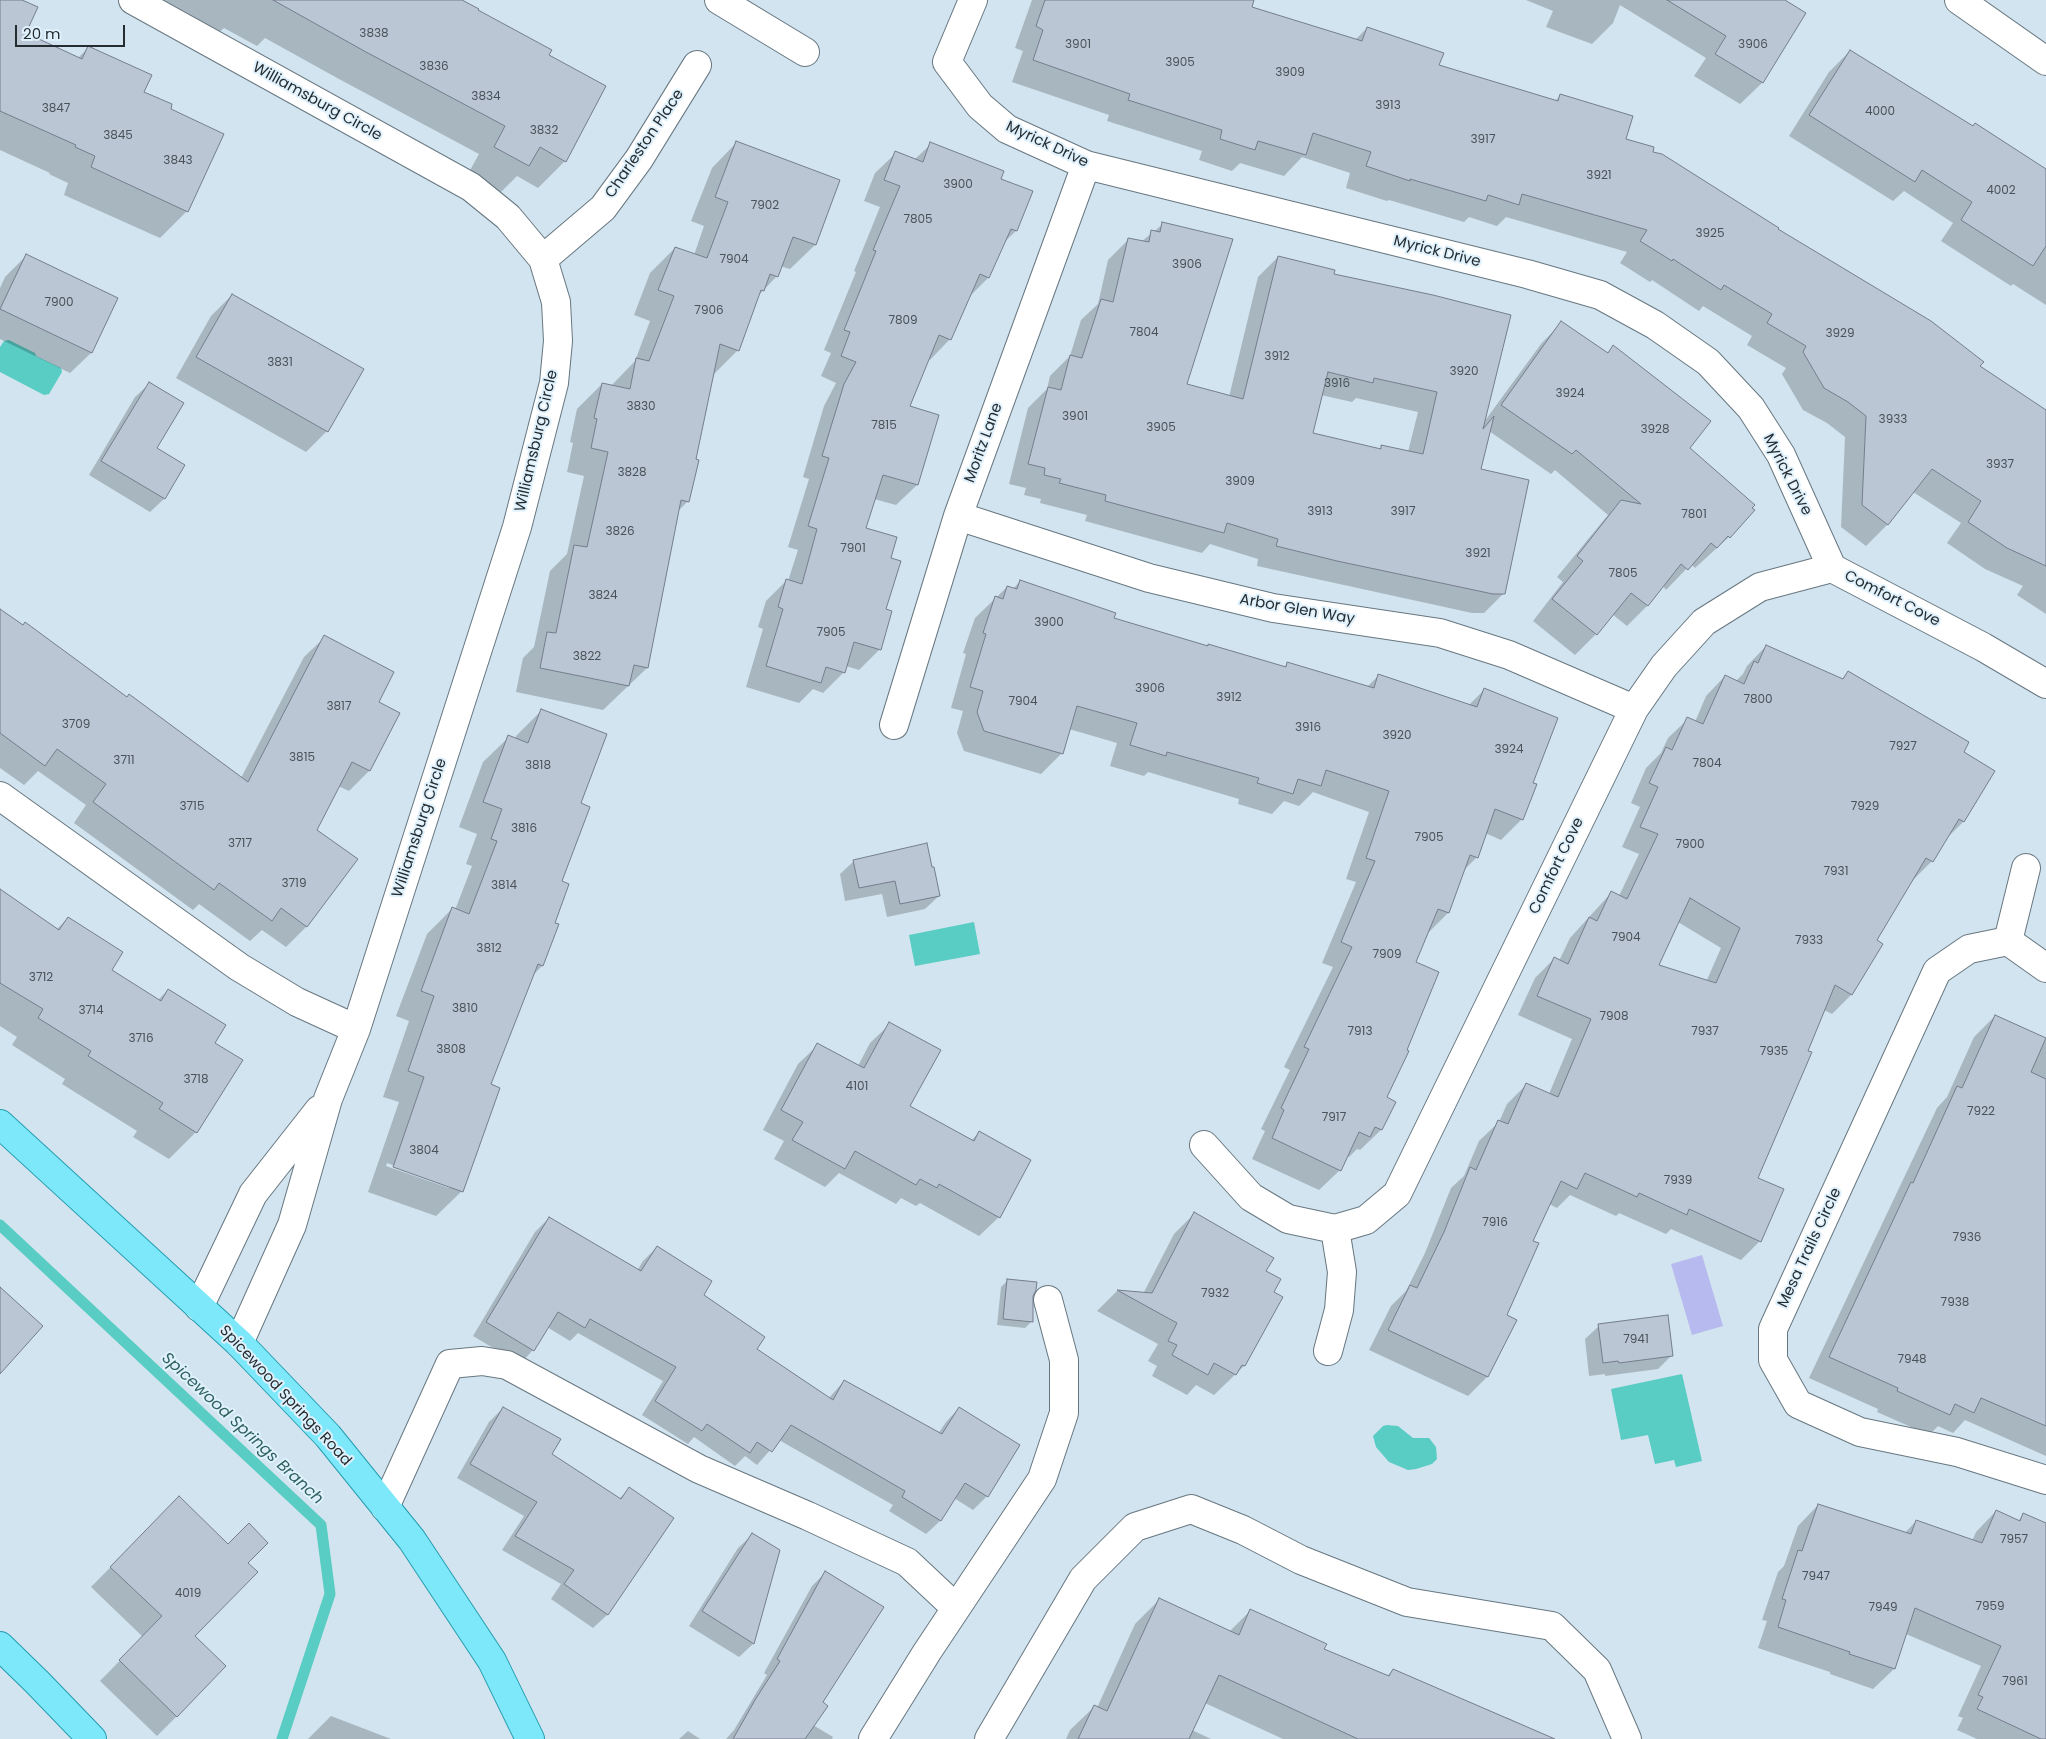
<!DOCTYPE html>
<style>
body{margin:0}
#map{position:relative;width:2046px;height:1739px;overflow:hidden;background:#d2e4ef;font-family:Poppins,sans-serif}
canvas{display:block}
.scale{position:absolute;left:15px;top:25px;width:110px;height:22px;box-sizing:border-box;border:2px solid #252c30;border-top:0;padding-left:6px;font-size:15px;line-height:18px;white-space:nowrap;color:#252c30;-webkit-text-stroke:4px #dff1fc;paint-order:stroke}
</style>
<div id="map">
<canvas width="2046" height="1739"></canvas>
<div class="scale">20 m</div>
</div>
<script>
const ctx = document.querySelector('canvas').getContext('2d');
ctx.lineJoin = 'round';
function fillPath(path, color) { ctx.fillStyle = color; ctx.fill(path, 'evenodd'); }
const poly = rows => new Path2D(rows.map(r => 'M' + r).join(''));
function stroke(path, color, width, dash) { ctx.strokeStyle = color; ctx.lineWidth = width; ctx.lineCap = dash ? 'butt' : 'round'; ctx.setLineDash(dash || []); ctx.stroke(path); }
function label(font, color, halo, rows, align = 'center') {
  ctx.font = font + ' Poppins,sans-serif'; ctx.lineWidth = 4; ctx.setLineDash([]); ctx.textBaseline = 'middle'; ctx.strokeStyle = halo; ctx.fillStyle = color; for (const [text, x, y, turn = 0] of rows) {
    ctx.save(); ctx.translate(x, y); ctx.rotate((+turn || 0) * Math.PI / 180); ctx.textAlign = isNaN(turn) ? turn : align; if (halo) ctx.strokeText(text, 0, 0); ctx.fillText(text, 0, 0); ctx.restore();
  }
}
const green = poly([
 [1702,1255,1723,1326,1692,1335,1671,1264]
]);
const water = poly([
 [9,340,35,353,36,356,61,368,62,372,49,394,44,395,0,372,0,347,4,341],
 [974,922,980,954,915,966,909,935],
 [1682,1374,1702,1461,1676,1467,1674,1460,1655,1464,1648,1435,1621,1440,1611,1389],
 [1387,1425,1398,1426,1413,1438,1429,1438,1436,1447,1437,1459,1432,1464,1416,1469,1408,1470,1389,1462,1376,1447,1373,1436,1383,1426]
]);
const shadow = poly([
 [156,0,460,0,548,56,565,161,538,188,517,176,501,192,468,174,479,154,339,79,265,38,257,46,224,28,217,34],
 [1032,0,1252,0,1250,8,1355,40,1367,28,1438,66,1555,101,1560,96,1625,140,1651,153,1777,230,2046,411,2046,614,2017,595,2023,586,1985,569,1947,543,1961,523,1913,492,1887,525,1866,546,1841,527,1845,437,1827,423,1803,410,1782,374,1786,368,1747,345,1752,336,1703,306,1699,311,1652,280,1650,282,1620,263,1627,252,1506,217,1497,226,1469,217,1464,222,1389,200,1387,201,1346,188,1350,173,1302,157,1284,176,1240,163,1232,171,1199,160,1202,151,1107,121,1109,115,1012,82,1023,51,1015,48],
 [1526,0,1782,0,1804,13,1762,83,1740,104,1694,76,1706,58,1620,5,1613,23,1592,44,1546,27,1553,11],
 [88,48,142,92,169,110,187,211,160,238,64,195,68,183,49,174,50,173,0,150,0,99,78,58],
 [1850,51,1972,128,2046,170,2046,305,2013,284,2011,286,1941,241,1953,223,1904,191,1893,201,1789,136,1829,72],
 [736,143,838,181,815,245,790,269,780,266,776,277,758,296,738,350,713,375,694,460,688,501,677,512,647,668,603,710,516,692,523,658,534,647,550,571,567,554,584,476,567,472,573,443,570,442,577,409,602,384,611,386,635,361,650,321,634,315,650,273,675,248,694,255,704,226,691,221,712,168],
 [931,144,1000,180,1031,192,1016,231,1003,243,988,278,968,298,950,339,930,360,928,359,909,407,937,416,917,485,896,505,874,499,865,529,885,610,880,649,859,670,846,666,844,672,823,693,813,689,799,703,746,687,763,629,758,627,766,601,787,580,788,581,798,550,788,547,809,479,803,477,824,406,836,383,821,376,831,353,824,350,856,272,854,271,880,207,864,201,875,173,896,153,914,160],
 [1163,224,1185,385,1229,397,1258,277,1278,257,1333,275,1484,422,1541,344,1561,323,1606,354,1614,347,1688,448,1729,537,1695,568,1691,564,1666,590,1663,586,1647,606,1627,626,1612,614,1596,634,1575,655,1533,621,1563,582,1557,577,1608,515,1555,470,1551,474,1489,431,1479,470,1504,593,1484,613,1472,613,1257,566,1258,559,1210,544,1202,553,1085,521,1087,515,1040,503,1041,499,1024,495,1026,488,1009,484,1028,408,1047,389,1050,376,1070,356,1081,320,1098,304,1108,260,1128,240,1141,242],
 [1321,395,1352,402,1356,398,1418,412,1408,452,1382,447,1379,450,1312,434],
 [26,256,116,298,91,353,70,373,0,339,0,288,5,277],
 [232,295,327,431,306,452,176,378,211,316],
 [149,384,155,448,184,466,164,499,150,512,89,475,135,397],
 [1020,581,1113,619,1207,647,1284,667,1288,663,1367,687,1379,675,1469,705,1485,689,1531,783,1522,819,1501,840,1485,833,1477,857,1463,871,1448,913,1428,933,1415,963,1385,1098,1394,1102,1381,1130,1360,1150,1357,1149,1349,1157,1346,1156,1340,1170,1319,1190,1252,1159,1265,1131,1261,1129,1290,1070,1284,1067,1333,967,1322,963,1356,882,1346,879,1369,812,1313,792,1299,806,1284,801,1272,814,1238,804,1239,799,1148,772,1144,776,1110,766,1117,743,1069,729,1062,753,1041,774,964,751,957,733,963,711,951,708,966,654,963,653,975,618,1007,587,1013,589],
 [0,611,241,778,304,657,325,637,377,703,398,714,369,771,349,791,338,786,316,830,356,860,306,927,286,947,262,930,250,941,199,904,193,910,74,823,86,805,38,771,24,785,0,768],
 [1766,646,1841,680,1848,672,1962,752,1993,771,1963,822,1944,841,1932,861,1912,881,1876,941,1882,944,1851,995,1832,1014,1824,1010,1757,1178,1760,1241,1741,1260,1671,1229,1666,1234,1619,1213,1616,1216,1570,1195,1557,1208,1549,1204,1531,1241,1516,1290,1518,1291,1506,1316,1515,1320,1487,1377,1468,1396,1369,1350,1391,1306,1406,1291,1425,1253,1451,1188,1464,1176,1479,1141,1499,1122,1507,1104,1527,1084,1549,1094,1572,1039,1518,1015,1535,978,1554,959,1559,961,1570,938,1611,893,1619,896,1639,854,1622,847,1640,807,1631,803,1646,768,1661,753,1668,738,1688,719,1695,722,1706,696,1725,676,1736,681,1743,674,1747,666],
 [1678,922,1721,948,1706,982,1657,965],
 [542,710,579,804,542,966,532,976,489,1085,462,1191,436,1216,368,1192,399,1102,383,1097,409,1021,396,1016,427,934,452,909,455,910,472,866,466,864,477,834,459,827,483,762,509,737,515,739,516,736],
 [387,1163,449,1186,449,1188,386,1166],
 [854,861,939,896,925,909,887,917,882,894,845,901,840,874],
 [0,891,56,930,68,918,110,971,158,1000,168,990,213,1044,196,1132,169,1159,133,1137,137,1131,62,1084,65,1079,12,1045,17,1037,0,1026],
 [1995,1016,2046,1041,2046,1456,1965,1420,1953,1433,1938,1426,1929,1435,1877,1412,1878,1409,1809,1378,1937,1108,1947,1097,1974,1037],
 [890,1024,908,1107,971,1141,979,1132,999,1217,979,1236,920,1203,916,1206,901,1198,896,1204,839,1173,825,1187,774,1159,784,1141,763,1130,798,1064,818,1045,858,1066,870,1043],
 [1194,1214,1265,1272,1272,1293,1244,1366,1214,1395,1196,1385,1187,1395,1152,1376,1157,1366,1148,1361,1158,1344,1097,1311,1117,1291,1143,1294,1174,1234],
 [549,1218,637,1271,643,1261,657,1247,755,1349,828,1399,844,1381,938,1434,946,1422,959,1408,1019,1446,987,1496,973,1510,954,1498,940,1521,926,1534,889,1511,893,1505,779,1440,757,1465,745,1456,735,1466,694,1437,688,1444,642,1415,663,1381,578,1333,570,1341,547,1327,533,1350,520,1364,473,1336,535,1232],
 [1007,1281,1032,1296,1032,1321,1025,1328,997,1325,1001,1287],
 [1599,1326,1672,1355,1658,1369,1605,1376,1605,1374,1589,1376,1585,1339],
 [503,1408,550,1455,619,1499,629,1489,672,1519,607,1615,593,1628,551,1599,561,1584,502,1550,524,1516,457,1478,489,1422],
 [1818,1505,1904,1534,1916,1521,1972,1541,1976,1532,1996,1511,2018,1521,2024,1514,2046,1524,2046,1739,1977,1739,1957,1730,1963,1718,1958,1716,1981,1666,1906,1634,1894,1669,1873,1689,1830,1674,1830,1672,1758,1648,1767,1621,1762,1620,1778,1572,1784,1566,1798,1526],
 [159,1518,247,1563,194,1636,177,1716,157,1736,100,1681,143,1637,91,1587],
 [752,1535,778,1551,753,1644,739,1657,689,1626,738,1548],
 [826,1572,821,1703,813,1725,833,1737,832,1739,726,1739,734,1730,767,1675,764,1673,812,1586],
 [1159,1600,1229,1632,1250,1611,1323,1650,1387,1676,1393,1670,1505,1718,1506,1717,1552,1739,1283,1739,1205,1703,1192,1730,1211,1739,1066,1739,1070,1730,1094,1707,1097,1708,1135,1624],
 [331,1716,391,1739,308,1739],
 [688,1731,700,1739,679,1739]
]);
const stream = poly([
 [0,1225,321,1525,330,1594,282,1739]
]);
const building = poly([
 [0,0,22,0,38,7,26,33,82,59,88,46,152,75,144,92,172,104,171,109,224,134,188,212,91,167,95,156,75,147,76,145,0,111,0,0],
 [273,0,462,0,479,9,478,10,552,50,549,55,606,86,566,162,540,147,529,166,494,147,505,126,366,52,273,0],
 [1045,0,1254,0,1252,7,1362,41,1367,27,1444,53,1439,65,1558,101,1560,94,1633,116,1626,139,1654,147,1653,152,1662,154,1779,228,1778,229,1931,321,1984,362,1980,366,2046,410,2046,566,2007,548,1968,522,1981,501,1932,469,1888,525,1862,505,1866,416,1848,402,1824,388,1803,352,1806,346,1767,323,1772,314,1724,285,1721,290,1673,259,1672,261,1640,241,1647,230,1522,194,1519,205,1488,195,1486,201,1410,179,1410,181,1366,166,1371,152,1313,133,1306,155,1258,141,1255,150,1220,139,1222,130,1128,100,1130,94,1033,60,1043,30,1036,26,1045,0],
 [1667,0,1785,0,1806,13,1763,83,1715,54,1726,36,1667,0],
 [1850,50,1973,126,1975,123,2046,169,2046,246,2033,266,1961,220,1972,202,1922,170,1915,182,1809,115,1850,50],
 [736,141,840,180,816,245,793,237,778,277,770,274,764,291,761,290,739,351,720,344,696,459,699,460,689,502,681,500,648,668,634,665,629,686,540,668,547,632,556,633,574,545,587,547,608,452,591,448,597,419,594,418,602,383,630,389,636,358,649,361,674,296,658,290,675,247,707,258,728,202,715,197,736,141],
 [930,142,1004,171,1001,179,1033,191,1017,231,1011,229,989,278,980,274,951,340,939,335,910,406,939,415,918,485,883,475,866,528,897,537,891,558,901,561,886,609,892,611,881,650,854,642,845,673,826,667,821,683,766,666,783,609,778,607,786,579,802,584,817,529,808,526,829,458,822,456,844,384,856,362,841,356,850,332,844,330,876,251,873,250,900,186,884,180,895,151,923,162,930,142],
 [1162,222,1233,239,1187,384,1243,399,1278,256,1335,270,1334,274,1433,295,1511,315,1483,429,1494,416,1481,469,1529,480,1505,594,1493,594,1337,561,1276,546,1278,539,1227,523,1224,533,1105,501,1106,495,1059,483,1061,479,1044,475,1045,468,1028,464,1048,387,1061,390,1070,355,1082,358,1101,299,1113,302,1128,238,1149,242,1151,230,1160,232,1162,222],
 [1328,372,1373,383,1374,378,1437,392,1423,454,1381,445,1381,449,1313,433,1328,372],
 [26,254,118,298,92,353,0,309,26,254],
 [232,294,364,369,328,432,196,357,232,294],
 [1561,321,1608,353,1613,345,1711,421,1690,448,1755,505,1752,508,1755,510,1730,538,1728,536,1717,548,1711,543,1688,570,1681,564,1648,606,1631,593,1597,635,1552,599,1583,561,1577,556,1621,500,1641,504,1576,450,1572,454,1501,405,1561,321],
 [149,382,184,403,157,448,185,465,165,499,101,461,149,382],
 [1020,580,1116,613,1114,618,1208,646,1208,644,1286,667,1287,662,1374,688,1378,674,1477,707,1484,688,1558,718,1533,783,1537,784,1523,820,1495,809,1478,858,1470,855,1449,913,1438,909,1416,962,1439,972,1407,1050,1409,1051,1387,1097,1396,1102,1382,1130,1375,1127,1370,1137,1359,1132,1341,1171,1272,1138,1284,1110,1281,1108,1309,1049,1304,1047,1352,947,1341,942,1375,861,1366,858,1389,791,1326,770,1321,786,1298,779,1293,794,1257,783,1259,778,1167,752,1166,756,1130,745,1137,723,1077,706,1063,754,984,731,977,712,983,691,970,687,986,634,983,633,995,596,1003,599,1007,586,1017,589,1020,580],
 [0,609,23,625,25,622,127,697,129,694,248,782,324,635,394,672,379,702,400,713,370,771,352,762,317,830,358,859,307,927,281,908,272,921,219,883,214,890,93,802,106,784,57,749,45,766,0,733,0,609],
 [1766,645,1843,679,1848,671,1969,742,1964,752,1995,771,1964,822,1959,819,1933,862,1926,858,1877,940,1883,944,1852,995,1835,985,1808,1051,1812,1052,1758,1178,1784,1189,1761,1242,1689,1209,1687,1215,1639,1193,1637,1197,1585,1173,1577,1189,1561,1181,1533,1241,1539,1243,1507,1315,1517,1320,1488,1377,1388,1330,1410,1285,1417,1288,1444,1232,1470,1167,1476,1170,1498,1120,1508,1124,1526,1083,1558,1097,1591,1019,1537,996,1554,957,1568,964,1589,917,1597,921,1611,891,1627,899,1658,834,1640,827,1658,787,1649,783,1666,747,1672,750,1687,717,1703,724,1725,675,1744,684,1754,661,1758,663,1766,645],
 [1690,898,1740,928,1716,983,1659,965,1690,898],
 [541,709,607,734,581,803,590,807,562,881,569,884,555,923,559,924,543,966,538,964,491,1084,500,1088,463,1192,393,1167,424,1077,408,1071,434,996,421,991,452,907,469,914,497,841,491,839,502,809,483,802,508,735,528,743,541,709],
 [927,843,932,867,934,867,940,896,900,904,895,881,859,888,853,860,927,843],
 [0,889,59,930,68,917,123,952,112,970,161,1001,168,989,226,1025,215,1043,243,1060,197,1133,159,1109,163,1103,88,1056,91,1051,38,1018,43,1009,0,983,0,889],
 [1995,1015,2046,1038,2031,1072,2046,1079,2046,1426,1981,1398,1974,1413,1955,1404,1950,1415,1897,1391,1898,1388,1829,1357,1911,1182,1913,1183,1957,1086,1962,1088,1995,1015],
 [889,1022,941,1050,910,1106,974,1141,979,1131,1031,1160,1000,1218,939,1184,937,1188,920,1179,916,1185,855,1151,845,1169,792,1140,803,1122,781,1110,817,1043,864,1068,889,1022],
 [1194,1212,1274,1258,1266,1271,1281,1279,1274,1292,1283,1297,1245,1366,1242,1365,1236,1375,1214,1363,1208,1375,1172,1355,1177,1345,1168,1341,1177,1323,1117,1290,1152,1293,1194,1212],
 [549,1217,641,1271,657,1246,712,1281,704,1295,765,1337,757,1349,833,1400,844,1380,942,1434,959,1407,1020,1445,988,1497,965,1483,941,1521,902,1497,905,1491,791,1425,772,1452,757,1442,750,1453,707,1424,702,1431,655,1401,676,1367,590,1319,585,1328,558,1312,534,1351,486,1322,549,1217],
 [1007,1279,1037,1282,1036,1290,1033,1296,1033,1322,1003,1319,1007,1279],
 [0,1287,43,1326,0,1374,0,1287],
 [1668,1315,1673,1356,1619,1363,1618,1361,1603,1363,1598,1324,1668,1315],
 [503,1407,561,1439,552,1454,621,1499,629,1487,674,1518,608,1615,564,1584,574,1570,515,1536,537,1502,470,1464,503,1407],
 [179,1496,228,1544,249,1523,268,1543,248,1563,258,1572,195,1636,226,1666,177,1717,119,1660,162,1616,110,1567,179,1496],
 [1818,1504,1911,1534,1916,1520,1982,1543,1996,1510,2020,1521,2023,1513,2046,1523,2046,1739,2041,1739,1977,1709,1983,1697,1978,1695,2001,1646,1915,1608,1895,1669,1849,1654,1850,1652,1778,1627,1786,1600,1782,1599,1798,1550,1802,1551,1818,1504],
 [752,1533,780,1550,754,1644,702,1611,752,1533],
 [825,1571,884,1607,823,1702,828,1706,805,1739,733,1739,755,1700,780,1661,777,1659,825,1571],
 [1159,1598,1239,1635,1250,1609,1327,1644,1324,1649,1389,1676,1393,1669,1555,1739,1358,1739,1219,1675,1189,1739,1078,1739,1094,1705,1107,1711,1159,1598]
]);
const minor = poly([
 [133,0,471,187,508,217,543,259,556,302,558,341,554,383,517,527,356,1029,328,1099,292,1225,239,1343],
 [719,0,805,52],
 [973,0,947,62,980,106,1007,129,1086,165,1527,274,1600,295,1655,325,1708,362,1751,408,1781,455,1832,568],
 [1959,0,2046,61],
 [543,259,603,208,639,159,697,65],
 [958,516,1149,578,1273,608,1440,633,1509,655,1634,709],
 [894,725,958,516,1086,165],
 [0,796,239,967,297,1002,356,1029],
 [2008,941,2026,868],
 [2046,968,2008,941,1969,949,1937,971,1773,1329,1773,1360,1798,1404,1860,1432,1957,1452,2046,1480],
 [1204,1145,1251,1197,1288,1219,1335,1229,1366,1220,1397,1194,1634,709,1664,666,1704,622,1760,587,1832,568,1983,647,2046,684],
 [199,1307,253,1194,319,1110],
 [1328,1351,1339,1310,1342,1272,1335,1229],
 [385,1507,450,1364,482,1361,507,1365,699,1469,808,1516,907,1562,956,1608],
 [873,1739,927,1652,1042,1479,1064,1413,1064,1360,1048,1300],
 [989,1739,1083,1579,1135,1527,1191,1509,1243,1530,1301,1560,1407,1602,1552,1626,1597,1670,1627,1739]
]);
const major = poly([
 [0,1124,239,1343,328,1436,412,1540,492,1661,530,1739],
 [0,1646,37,1682,92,1739]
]);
const numberNames = [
 ["3838",374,34],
 ["3901",1078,45],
 ["3906",1753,45],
 ["3905",1180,63],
 ["3836",434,67],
 ["3909",1290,73],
 ["3834",486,97],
 ["3913",1388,106],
 ["3847",56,109],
 ["4000",1880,112],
 ["3832",544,131],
 ["3845",118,136],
 ["3917",1483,140],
 ["3843",178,161],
 ["3921",1599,176],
 ["3900",958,185],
 ["4002",2001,191],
 ["7902",765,206],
 ["7805",918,220],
 ["3925",1710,234],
 ["7904",734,260],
 ["3906",1187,265],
 ["7900",59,303],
 ["7906",709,311],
 ["7809",903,321],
 ["7804",1144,333],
 ["3929",1840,334],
 ["3912",1277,357],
 ["3831",280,363],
 ["3920",1464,372],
 ["3916",1337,384],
 ["3924",1570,394],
 ["3830",641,407],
 ["3901",1075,417],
 ["3933",1893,420],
 ["7815",884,426],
 ["3905",1161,428],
 ["3928",1655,430],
 ["3937",2000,465],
 ["3828",632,473],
 ["3909",1240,482],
 ["3913",1320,512],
 ["3917",1403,512],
 ["7801",1694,515],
 ["3826",620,532],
 ["7901",853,549],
 ["3921",1478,554],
 ["7805",1623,574],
 ["3824",603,596],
 ["3900",1049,623],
 ["7905",831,633],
 ["3822",587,657],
 ["3906",1150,689],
 ["3912",1229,698],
 ["7800",1758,700],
 ["7904",1023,702],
 ["3817",339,707],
 ["3709",76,725],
 ["3916",1308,728],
 ["3920",1397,736],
 ["7927",1903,747],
 ["3924",1509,750],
 ["3815",302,758],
 ["3711",124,761],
 ["7804",1707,764],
 ["3818",538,766],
 ["3715",192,807],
 ["7929",1865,807],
 ["3816",524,829],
 ["7905",1429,838],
 ["3717",240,844],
 ["7900",1690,845],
 ["7931",1836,872],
 ["3719",294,884],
 ["3814",504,886],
 ["7904",1626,938],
 ["7933",1809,941],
 ["3812",489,949],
 ["7909",1387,955],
 ["3712",41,978],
 ["3810",465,1009],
 ["3714",91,1011],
 ["7908",1614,1017],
 ["7913",1360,1032],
 ["7937",1705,1032],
 ["3716",141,1039],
 ["3808",451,1050],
 ["7935",1774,1052],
 ["3718",196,1080],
 ["4101",857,1087],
 ["7922",1981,1112],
 ["7917",1334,1118],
 ["3804",424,1151],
 ["7939",1678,1181],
 ["7916",1495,1223],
 ["7936",1967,1238],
 ["7932",1215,1294],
 ["7938",1955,1303],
 ["7941",1636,1340],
 ["7948",1912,1360],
 ["7957",2014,1540],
 ["7947",1816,1577],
 ["4019",188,1594],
 ["7959",1990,1607],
 ["7949",1883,1608],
 ["7961",2015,1682]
];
const streetNames = [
 ["Williamsburg Circle",317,102,29],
 ["Charleston Place",645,144,-56],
 ["Myrick Drive",1047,145,25],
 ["Myrick Drive",1437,252,14],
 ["Williamsburg Circle",537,441,-77],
 ["Moritz Lane",984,443,-70],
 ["Myrick Drive",1787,475,63],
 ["Comfort Cove",1892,599,27],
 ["Arbor Glen Way",1297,610,10],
 ["Williamsburg Circle",420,828,-72],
 ["Comfort Cove",1557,866,-64],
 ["Mesa Trails Circle",1810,1248,-65],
 ["Spicewood Springs Road",285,1396,47]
];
const waterNames = [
 ["Spicewood Springs Branch",242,1429,43]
];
fillPath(green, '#b7baee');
fillPath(water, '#59ccc3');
fillPath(shadow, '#0003');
stroke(stream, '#59ccc3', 11);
fillPath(building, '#bbc6d5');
stroke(building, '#747d8c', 1);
stroke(minor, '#677781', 30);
stroke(major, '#269cb0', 30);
stroke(minor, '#fff', 28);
stroke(major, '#7de8f9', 28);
label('12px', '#4a5259', null, numberNames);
label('15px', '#252c30', '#dff1fc', streetNames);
label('italic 16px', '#2f605c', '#dff1fc', waterNames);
</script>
